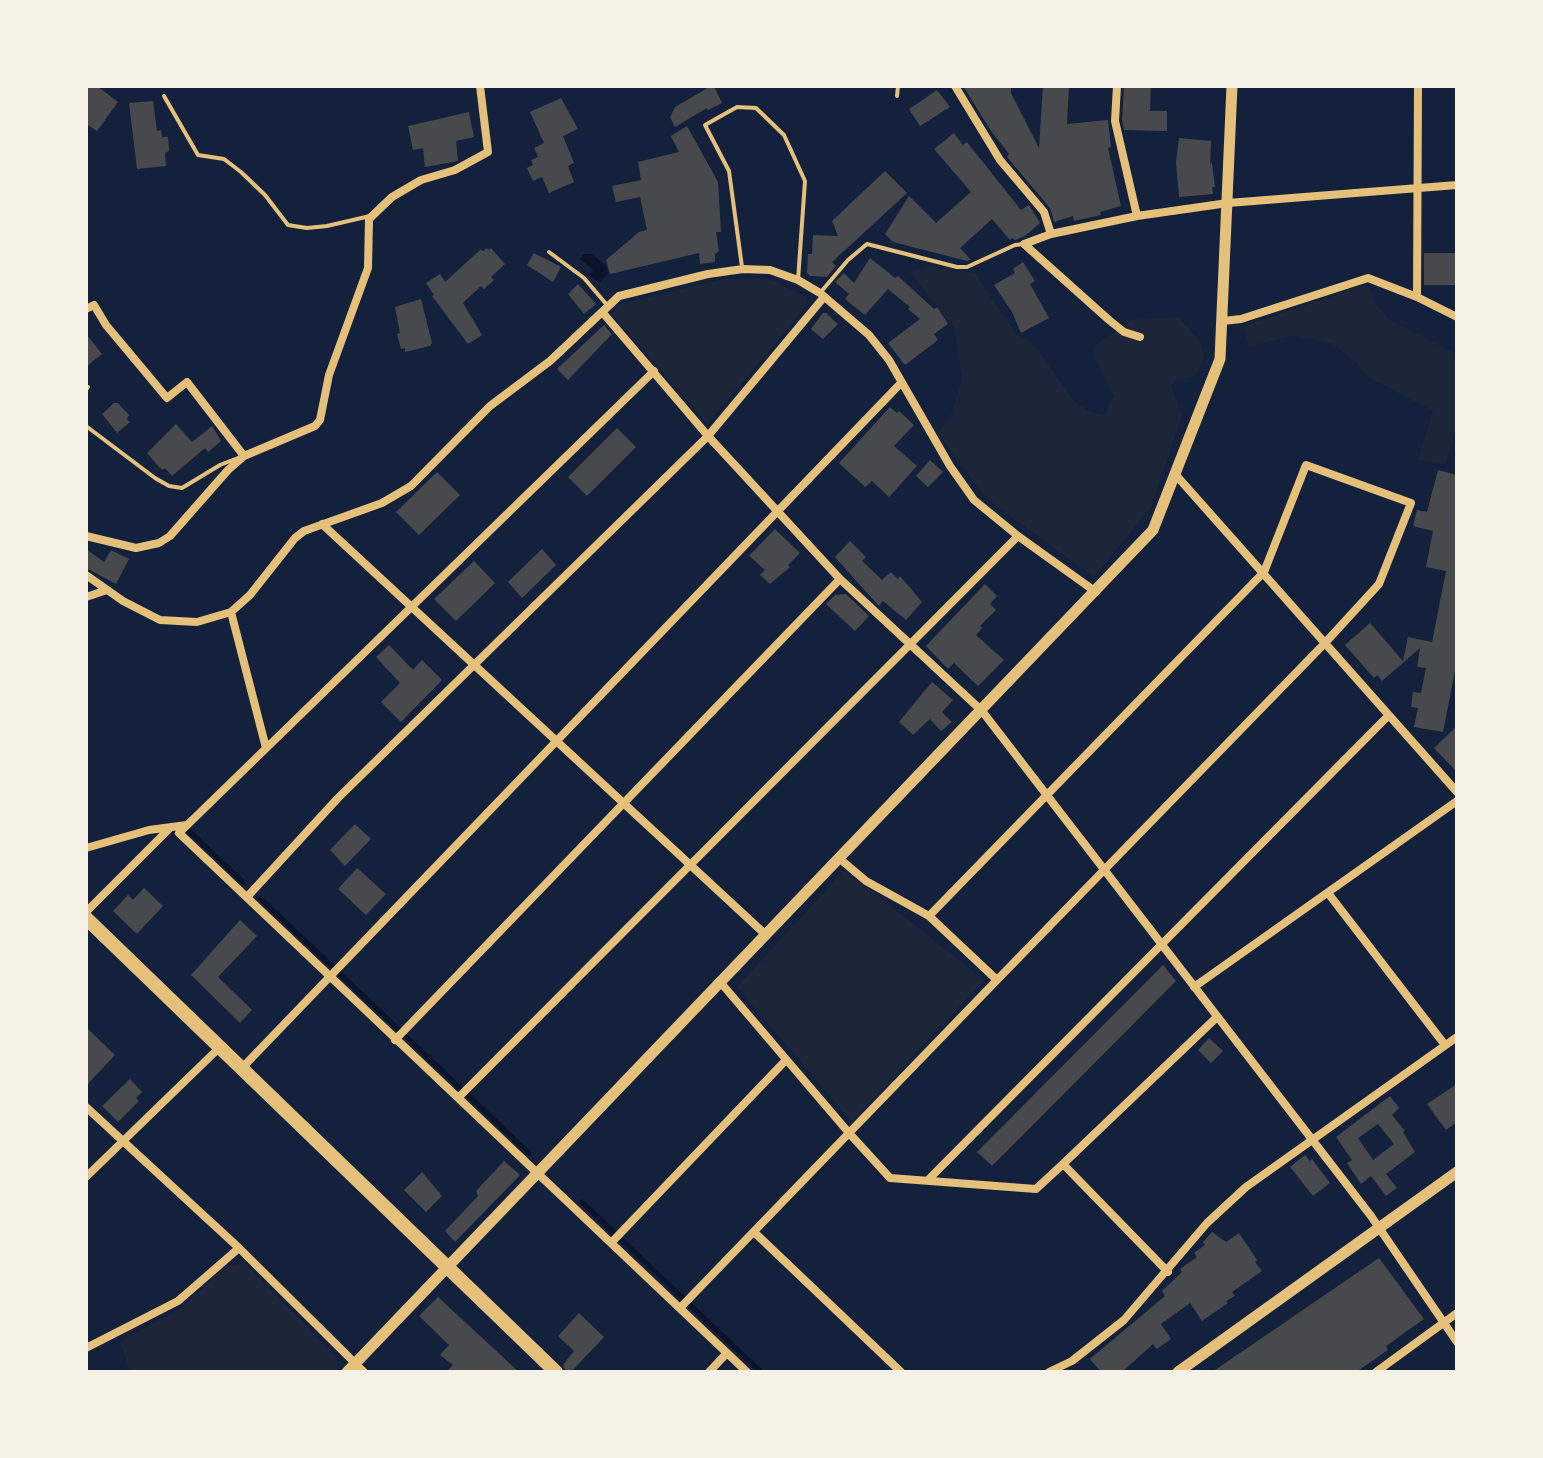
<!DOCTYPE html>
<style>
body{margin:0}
#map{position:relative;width:1543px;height:1458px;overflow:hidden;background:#14213d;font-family:Mulish,sans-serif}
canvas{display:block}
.frame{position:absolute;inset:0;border:88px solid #f6f1e7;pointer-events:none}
</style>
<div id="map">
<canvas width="1543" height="1458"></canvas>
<div class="frame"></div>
</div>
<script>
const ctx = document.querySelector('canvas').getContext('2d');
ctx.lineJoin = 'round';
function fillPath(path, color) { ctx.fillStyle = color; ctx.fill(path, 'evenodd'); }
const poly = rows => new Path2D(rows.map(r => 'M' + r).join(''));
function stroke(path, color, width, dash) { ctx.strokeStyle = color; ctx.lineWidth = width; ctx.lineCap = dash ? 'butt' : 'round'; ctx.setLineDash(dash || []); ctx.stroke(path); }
const green = poly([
 [932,265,975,273,1016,334,1032,342,1074,401,1089,412,1104,415,1114,396,1094,357,1096,345,1132,320,1178,317,1200,341,1204,357,1195,376,1176,380,1171,386,1182,416,1151,507,1094,577,986,498,938,433,950,418,962,380,955,329,910,272],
 [723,279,769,279,807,297,806,307,707,424,612,314,618,305],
 [1358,287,1370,288,1375,303,1388,319,1457,354,1457,425,1445,465,1418,459,1433,411,1368,377,1354,360,1333,344,1293,335,1249,347,1244,326],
 [845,870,984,980,852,1122,737,987],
 [245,1263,339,1360,337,1369,332,1372,130,1372,120,1341,180,1309,226,1266]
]);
const water = poly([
 [584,254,592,254,606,266,608,274,599,283,590,275,593,270,580,259]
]);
const stream = poly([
 [188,830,243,882],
 [260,898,529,1153],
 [582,1202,761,1372]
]);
const building = poly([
 [86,86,97,86,118,102,97,131,86,124],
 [711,86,714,86,722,103,708,110,707,108,675,127,670,117,675,107],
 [963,86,1011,86,1011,93,1039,148,1043,86,1069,86,1067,124,1108,120,1111,147,1108,148,1121,206,1100,212,1101,215,1074,221,1073,216,1054,222,1050,208,1007,157,1009,154,991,131],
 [1124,86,1151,86,1150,111,1167,111,1167,131,1124,130,1122,120],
 [937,90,950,107,920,126,909,109],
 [561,98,578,129,563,136,574,163,568,166,574,182,549,193,542,177,533,181,527,168,533,165,531,160,538,157,534,148,544,143,530,112],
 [153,101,157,131,161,130,162,137,168,137,169,151,165,153,166,166,137,169,129,103],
 [469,112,474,137,456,141,458,161,425,167,423,148,413,150,408,126],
 [687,126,718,182,721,232,716,232,719,251,715,254,715,262,700,264,699,253,610,274,606,260,639,232,647,230,640,197,616,202,612,186,641,180,638,162,679,152,671,136],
 [954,133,963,145,967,142,1021,210,1029,205,1040,223,1025,236,1015,240,1012,238,1010,240,992,219,960,248,971,260,967,261,893,242,885,234,909,196,936,223,971,192,934,149],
 [1179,138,1211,141,1210,164,1212,163,1215,187,1212,187,1213,194,1179,197,1176,162],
 [885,171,907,193,832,262,836,266,827,277,810,276,807,273,808,254,812,254,813,235,838,236,832,221],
 [487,248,489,250,491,248,505,264,491,277,494,280,484,289,481,286,463,303,482,335,468,344,432,296,434,295,426,283,440,274,445,282,481,249,483,251],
 [534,253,561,267,553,282,527,265],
 [1424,253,1457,253,1457,285,1424,285],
 [870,258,895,278,898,276,934,309,937,307,948,324,934,334,938,340,905,365,888,343,920,319,908,309,910,307,888,289,865,315,845,299,849,294,835,282,844,273,854,283],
 [1023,262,1035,281,1030,284,1049,318,1021,333,1012,312,994,285,1015,273,1013,269],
 [578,284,596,304,584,314,568,294],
 [421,299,432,343,430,346,405,352,405,348,401,349,397,334,400,333,395,307],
 [823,313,826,313,838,324,823,339,811,329],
 [604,325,612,334,568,380,557,369],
 [86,334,102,354,86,367],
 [114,403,118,403,129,415,127,419,130,422,117,433,102,414],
 [890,407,897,413,899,411,914,425,894,446,917,466,889,497,872,481,865,487,839,463],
 [176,424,192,442,212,426,221,441,208,452,205,448,172,476,165,468,163,470,159,467,147,453],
 [617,428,636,447,587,496,568,477],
 [930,460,943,472,928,487,916,476],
 [1438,470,1457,475,1457,660,1443,732,1414,727,1418,708,1411,707,1413,692,1421,693,1426,668,1417,667,1420,648,1382,681,1377,675,1374,678,1345,645,1370,623,1403,661,1408,637,1432,642,1446,571,1426,567,1433,531,1413,526,1417,510,1427,512],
 [437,472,460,495,419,535,396,512],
 [775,529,800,553,788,565,790,567,770,584,760,575,765,570,749,556],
 [850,541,866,557,862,561,882,580,891,572,898,579,900,576,922,602,906,620,883,601,879,606,835,557],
 [86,549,104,562,111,550,129,559,116,584,86,568],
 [542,549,556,565,522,598,508,582],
 [474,561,495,583,456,621,434,599],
 [985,584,997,596,990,604,996,610,980,626,982,628,976,635,1004,660,978,686,954,663,948,669,926,646],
 [846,594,869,616,855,631,826,604,835,595],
 [389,645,413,670,422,660,442,680,401,722,381,702,400,683,376,657],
 [932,682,953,700,942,712,952,722,941,731,930,719,913,735,899,722],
 [1457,726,1457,772,1434,748],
 [355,824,371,839,345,866,330,850],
 [357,868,386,894,366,915,338,889],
 [144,888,163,906,137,934,113,911,128,895,133,900],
 [240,920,257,936,218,977,252,1010,240,1023,191,975],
 [1163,965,1176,981,992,1166,977,1152],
 [86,1027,115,1055,86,1086],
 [1209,1038,1223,1051,1211,1063,1198,1050],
 [130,1079,142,1092,136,1098,139,1101,118,1122,102,1106],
 [1457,1084,1457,1122,1446,1130,1427,1104],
 [1390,1096,1399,1108,1392,1115,1405,1131,1403,1132,1415,1152,1386,1174,1397,1188,1386,1196,1371,1176,1361,1184,1347,1163,1352,1160,1336,1137],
 [1378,1124,1394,1144,1373,1160,1358,1138],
 [1305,1155,1310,1161,1312,1159,1330,1183,1313,1196,1290,1167],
 [504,1161,520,1175,455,1242,445,1231,478,1196,476,1191],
 [422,1172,442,1196,426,1212,404,1190],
 [1212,1232,1226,1242,1239,1233,1257,1260,1255,1262,1262,1271,1232,1292,1235,1296,1226,1301,1228,1303,1202,1321,1190,1303,1161,1324,1171,1339,1157,1349,1153,1344,1122,1372,1101,1372,1090,1359,1165,1296,1162,1291,1182,1272,1180,1269,1197,1257,1194,1253,1205,1245,1203,1242],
 [1379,1258,1424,1319,1386,1346,1388,1350,1356,1372,1212,1372],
 [438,1297,519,1372,446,1372,453,1365,440,1355,449,1345,419,1316],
 [579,1313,604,1337,571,1372,566,1372,563,1365,574,1351,558,1336]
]);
const service = poly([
 [164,96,198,155,224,159,241,172,265,195,288,225,307,228,327,226,370,216],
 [897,96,898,86],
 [549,252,584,278,607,305],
 [742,267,729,171,705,125,737,107,756,108,784,135,805,181,798,280],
 [820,293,848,260,867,244,957,267,967,267,1015,245,1024,244],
 [86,390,88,387],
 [86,426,155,478,169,486,182,488,220,465,238,458]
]);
const minor = poly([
 [955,86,1000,160,1044,212,1051,234],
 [1117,86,1115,121,1137,216],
 [1417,297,1418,86],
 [86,309,94,305,106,325,167,398,187,382,244,456],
 [603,313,708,436,840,579,982,711,1371,1216,1457,1342],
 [1223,321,1241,319,1368,278,1417,297,1457,317],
 [1140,337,1124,332,1109,320,1024,244,1051,234,1137,216,1228,203,1457,185],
 [654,371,179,833,747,1372],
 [1175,474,1457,792],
 [322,524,766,935],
 [86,536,136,548,159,543,170,536,228,470,244,456,315,426,320,420,329,375,368,268,369,219,392,197,421,180,455,170,488,152,480,86],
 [86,575,123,601,160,620,197,622,231,612,250,595,295,538,304,531,382,503,411,486,490,406,550,361,619,296,708,274,743,269,770,270,798,280,820,293,869,335,889,360,950,466,974,500,1018,536,1096,592],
 [86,597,107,590],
 [231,612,266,748],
 [86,848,149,830,187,825],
 [1328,893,1445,1045],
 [247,897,338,798,708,436,824,297],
 [86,912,170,828],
 [929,916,1264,572,1306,465,1411,503,1379,584,1325,643,997,980],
 [721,983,849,1133,997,980,929,916,866,881,840,859],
 [1194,987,1457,801],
 [395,1040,840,579],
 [241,1069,900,384],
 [458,1098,1018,536],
 [86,1107,239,1248,364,1372],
 [1063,1164,1217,1017],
 [86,1177,219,1048],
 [929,1179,1389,715],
 [754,1232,901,1372],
 [611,1243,786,1060],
 [680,1308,849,1133,890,1178,1036,1189,1063,1164,1168,1272],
 [86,1348,178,1301,239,1248],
 [709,1372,727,1353],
 [1049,1372,1072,1361,1124,1320,1207,1223,1246,1187,1457,1037],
 [1376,1372,1457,1313]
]);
const tertiary = poly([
 [347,1372,1153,530,1220,359,1232,86],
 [1178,1372,1457,1172]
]);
const trunk = poly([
 [86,918,556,1372]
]);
fillPath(green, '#1d2539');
fillPath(water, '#0b132b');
stroke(stream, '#0b132b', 5);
fillPath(building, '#48494c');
stroke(service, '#e5c07b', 4);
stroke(minor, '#e5c07b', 8);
stroke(tertiary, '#e5c07b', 11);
stroke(trunk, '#e5c07b', 14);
</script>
